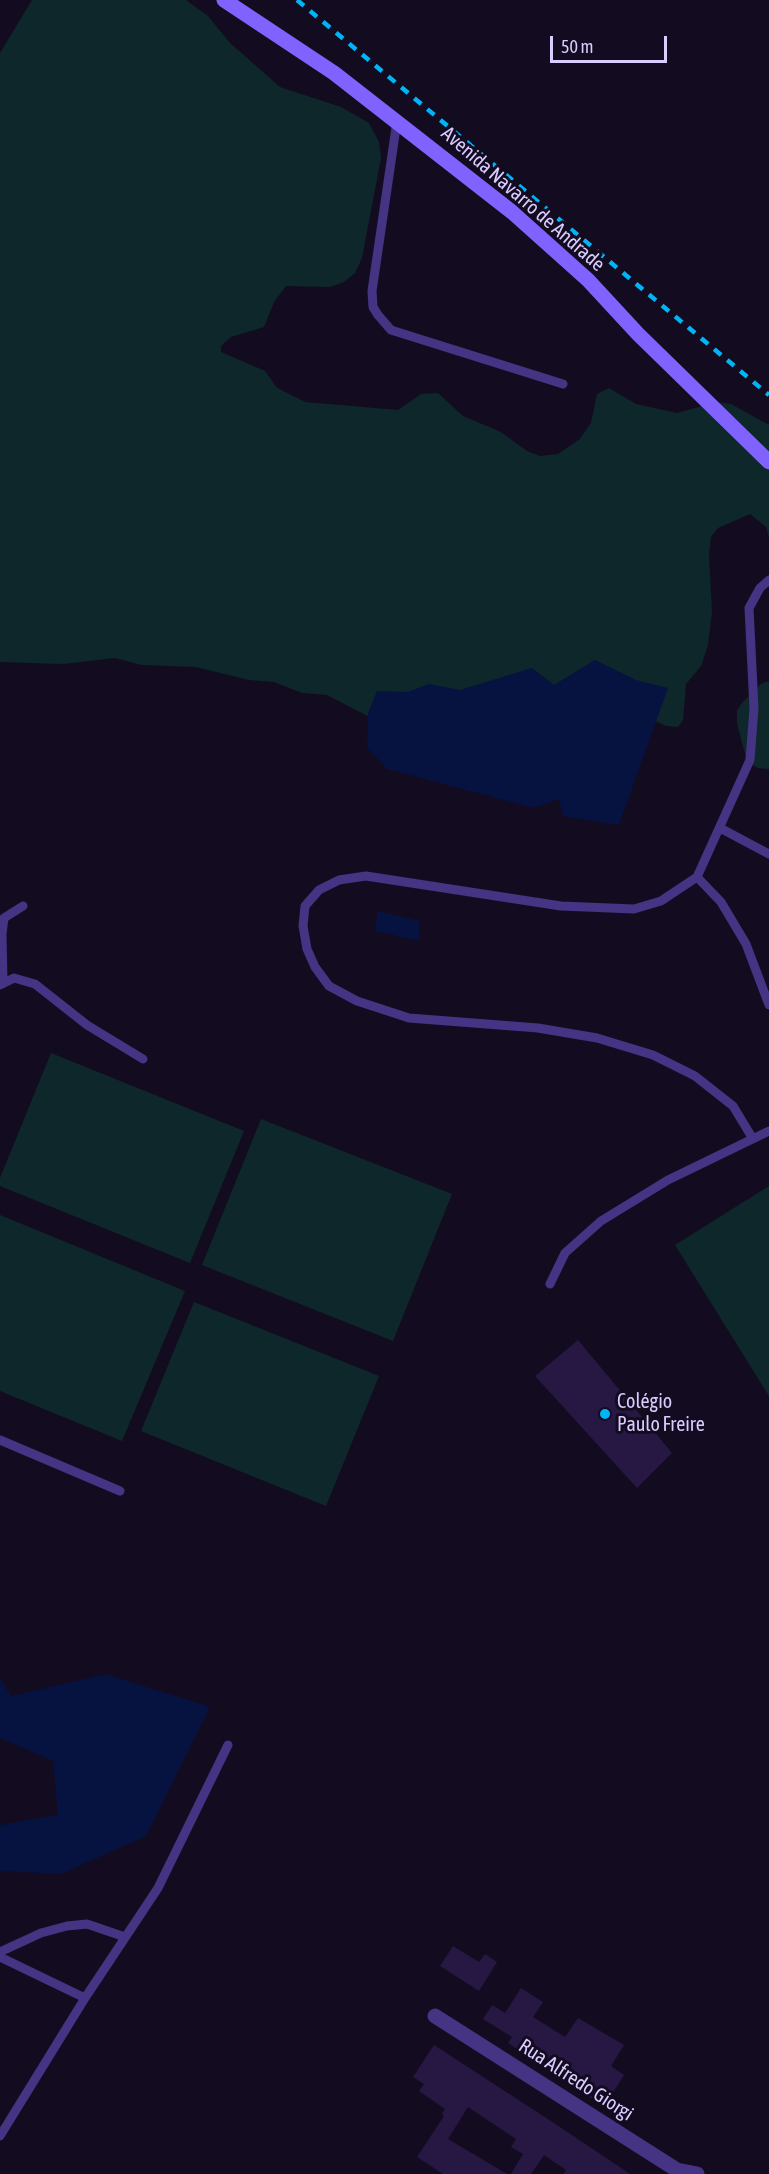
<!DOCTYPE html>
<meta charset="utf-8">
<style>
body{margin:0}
#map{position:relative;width:769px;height:2174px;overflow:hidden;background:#130c21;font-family:"Asap Condensed",sans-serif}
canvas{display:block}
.scale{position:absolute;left:550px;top:36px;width:117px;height:27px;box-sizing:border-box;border:3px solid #daccff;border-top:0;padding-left:8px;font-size:18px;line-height:21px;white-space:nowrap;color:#daccff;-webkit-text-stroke:4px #130c21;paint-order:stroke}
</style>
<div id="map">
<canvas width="769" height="2174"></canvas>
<div class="scale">50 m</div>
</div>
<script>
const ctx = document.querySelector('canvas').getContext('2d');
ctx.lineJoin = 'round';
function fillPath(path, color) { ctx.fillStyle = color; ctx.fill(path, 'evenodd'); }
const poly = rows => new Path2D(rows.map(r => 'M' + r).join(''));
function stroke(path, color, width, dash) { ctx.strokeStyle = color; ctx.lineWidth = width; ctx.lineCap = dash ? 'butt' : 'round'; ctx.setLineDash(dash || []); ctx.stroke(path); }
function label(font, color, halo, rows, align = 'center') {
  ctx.font = font + ' "Asap Condensed",sans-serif'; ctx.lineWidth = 6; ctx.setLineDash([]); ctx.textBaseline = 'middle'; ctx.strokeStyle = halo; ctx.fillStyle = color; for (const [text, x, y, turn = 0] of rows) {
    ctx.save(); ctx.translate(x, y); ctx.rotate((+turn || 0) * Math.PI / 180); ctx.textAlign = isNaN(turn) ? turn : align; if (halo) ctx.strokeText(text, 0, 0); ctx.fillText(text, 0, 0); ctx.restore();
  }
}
const green = poly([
 [32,0,186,0,208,16,230,43,280,87,341,107,369,123,379,142,381,158,362,258,355,273,344,282,330,287,286,286,274,302,264,327,231,337,221,346,221,352,265,371,277,388,305,402,398,410,421,394,438,393,463,416,501,432,527,451,540,456,558,454,580,439,591,423,597,394,609,388,636,404,677,413,717,402,731,404,769,425,769,537,766,527,750,514,718,528,711,537,709,555,712,611,708,645,701,666,686,684,683,720,678,727,666,726,631,710,375,720,327,695,302,693,274,682,249,680,196,667,142,665,115,658,63,664,0,662,0,53],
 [769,681,769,769,758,768,747,762,737,723,737,710,742,703,761,684],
 [51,1053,244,1131,190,1263,0,1186,0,1178],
 [261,1119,452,1194,393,1341,202,1265],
 [769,1186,769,1396,675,1245],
 [0,1215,185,1291,122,1441,0,1391],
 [194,1302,379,1376,326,1506,141,1431]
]);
const water = poly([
 [595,660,636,680,668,688,619,825,563,816,559,799,534,808,387,769,367,748,368,713,377,691,408,692,429,684,460,690,532,668,554,685],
 [378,911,420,921,419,941,375,931],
 [106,1674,210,1707,146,1836,61,1874,0,1871,0,1825,58,1815,53,1761,0,1738,0,1678,11,1696]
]);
const building = poly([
 [578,1340,672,1453,637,1488,535,1376],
 [453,1946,479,1962,485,1954,497,1962,479,1991,440,1966],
 [521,1988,543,2002,533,2017,565,2037,578,2018,624,2045,611,2066,624,2075,604,2107,508,2043,512,2037,483,2019,492,2005,505,2013],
 [434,2045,560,2127,630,2174,563,2174,566,2170,544,2155,531,2174,511,2174,523,2154,511,2147,516,2139,468,2107,448,2139,507,2174,443,2174,417,2157,444,2116,442,2114,445,2109,419,2091,424,2084,413,2077]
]);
const lane = poly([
 [397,121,372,291,373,307,378,315,391,330,563,384],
 [769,580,760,588,749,608,754,708,750,760,697,877,721,902,746,944,769,1005],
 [720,828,769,854],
 [697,877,661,901,634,909,561,906,366,876,339,880,319,890,305,906,303,926,307,949,315,967,329,986,357,1001,409,1018,538,1028,597,1038,653,1055,695,1076,733,1106,753,1139],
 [3,982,2,934,4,918,23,906],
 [0,985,14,978,35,984,87,1025,143,1059],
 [550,1284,565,1253,601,1221,668,1180,769,1131],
 [0,1440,120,1491],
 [0,1952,41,1933,67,1926,87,1924,125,1937],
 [0,1957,85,1998],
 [0,2136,85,1998,158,1888,228,1745]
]);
const street = poly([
 [435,2016,677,2170,697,2174]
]);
const secondary = poly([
 [224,0,334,73,512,212,588,280,638,334,769,462]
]);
const rail = poly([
 [297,0,769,395]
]);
const markers = [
 [605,1414,6,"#00b5f7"]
];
const streetNames = [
 ["Avenida Navarro de Andrade",523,199,41],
 ["Rua Alfredo Giorgi",576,2080,33]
];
const poiNames = [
 ["Colégio",617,1402],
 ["Paulo Freire",617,1425]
];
fillPath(green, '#0e272b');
fillPath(water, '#06123f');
fillPath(building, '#271743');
stroke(lane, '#443483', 9);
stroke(street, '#443483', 15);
stroke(secondary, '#8063ff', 15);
stroke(rail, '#00b5f7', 4.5, [9, 8]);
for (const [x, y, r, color] of markers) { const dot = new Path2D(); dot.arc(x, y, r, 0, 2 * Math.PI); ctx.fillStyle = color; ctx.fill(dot); stroke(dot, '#130c21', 2); }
label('20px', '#daccff', '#130c21', streetNames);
label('20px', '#daccff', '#130c21', poiNames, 'left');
</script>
